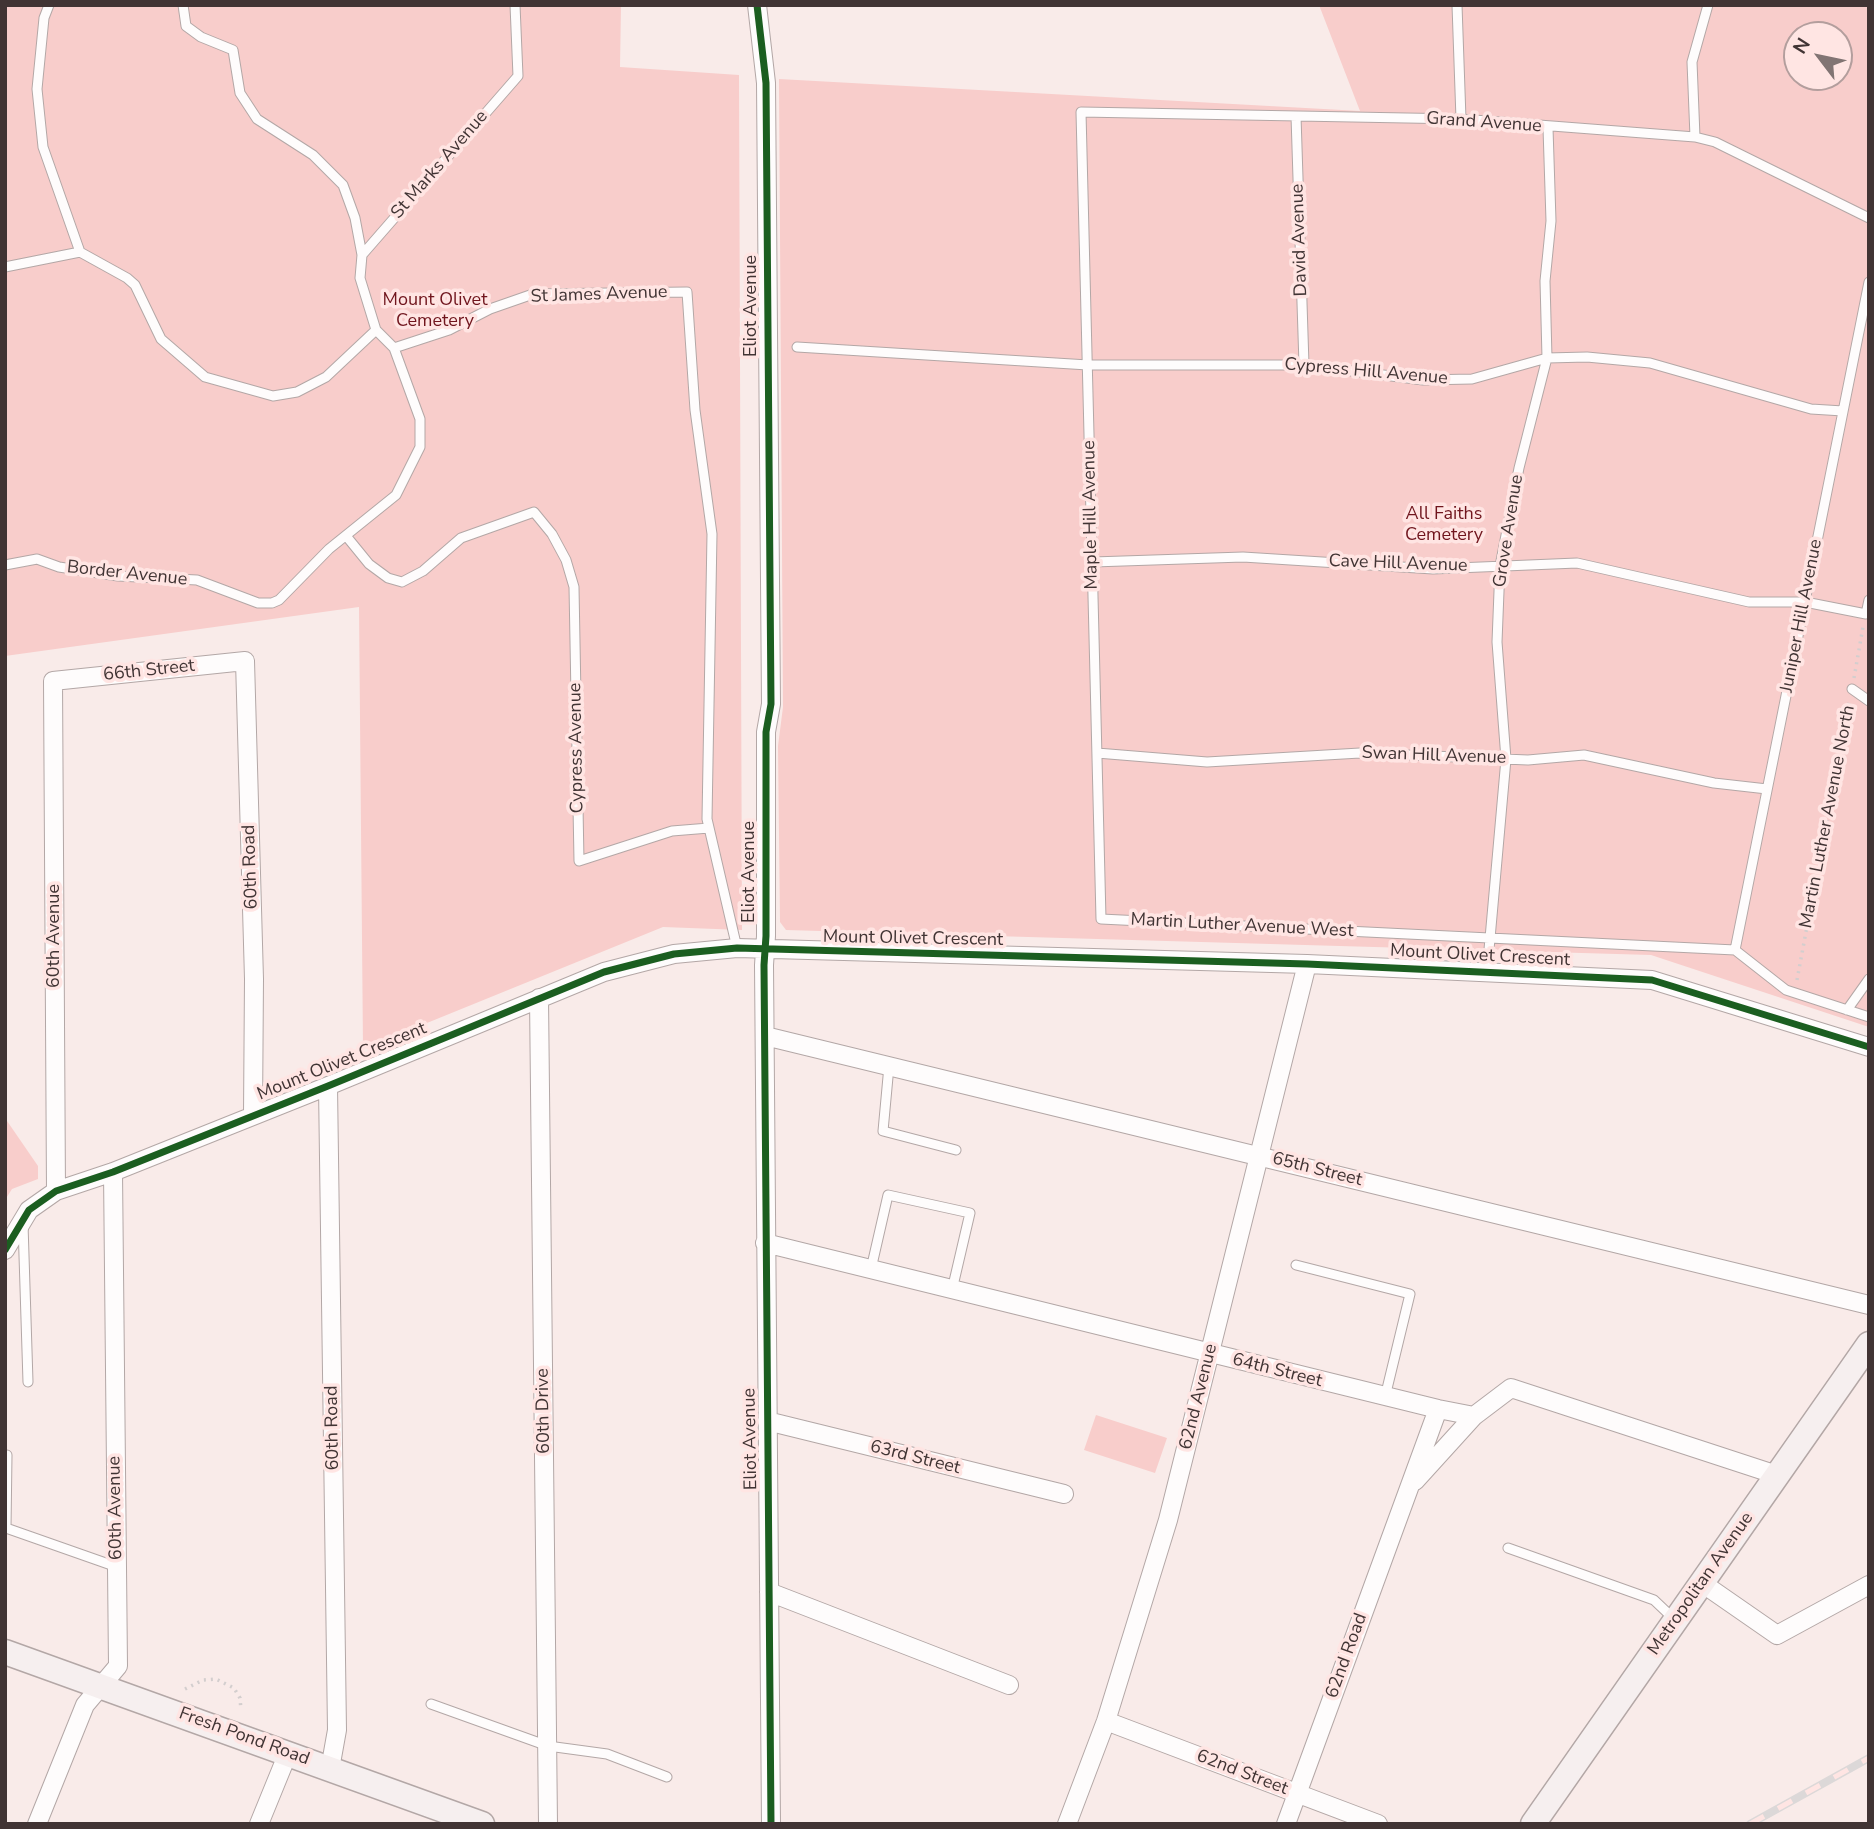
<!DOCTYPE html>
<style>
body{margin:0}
#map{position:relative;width:1874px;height:1829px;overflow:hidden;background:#f9ebe9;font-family:"Nunito Sans",sans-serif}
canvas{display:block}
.frame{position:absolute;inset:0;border:7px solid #413434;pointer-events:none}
.north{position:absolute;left:1783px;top:21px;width:70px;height:70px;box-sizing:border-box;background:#ffe5e3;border:2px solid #b39e9d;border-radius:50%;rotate:302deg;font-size:19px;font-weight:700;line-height:28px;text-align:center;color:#413434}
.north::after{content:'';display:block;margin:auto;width:24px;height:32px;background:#817473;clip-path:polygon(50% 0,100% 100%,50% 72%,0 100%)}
</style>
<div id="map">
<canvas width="1874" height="1829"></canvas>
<div class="frame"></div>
<div class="north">N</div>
</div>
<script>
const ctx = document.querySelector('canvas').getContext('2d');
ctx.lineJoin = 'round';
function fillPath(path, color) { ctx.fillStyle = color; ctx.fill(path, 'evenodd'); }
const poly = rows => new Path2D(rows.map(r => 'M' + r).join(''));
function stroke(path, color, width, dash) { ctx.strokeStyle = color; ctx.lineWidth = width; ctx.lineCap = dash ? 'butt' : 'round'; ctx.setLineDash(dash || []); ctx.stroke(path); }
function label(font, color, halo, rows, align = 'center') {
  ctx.font = font + ' "Nunito Sans",sans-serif'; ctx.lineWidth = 7; ctx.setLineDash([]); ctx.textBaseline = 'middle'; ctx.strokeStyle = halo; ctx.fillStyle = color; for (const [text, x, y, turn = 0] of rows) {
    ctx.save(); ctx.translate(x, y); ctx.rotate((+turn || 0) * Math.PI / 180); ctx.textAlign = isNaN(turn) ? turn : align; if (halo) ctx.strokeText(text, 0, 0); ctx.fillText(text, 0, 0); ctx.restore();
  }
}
const green = poly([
 [5,5,621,5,620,67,739,75,742,930,663,927,363,1049,359,607,5,656],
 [1319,5,1869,5,1869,1027,1651,955,786,930,780,922,778,746,783,707,779,79,1360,111],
 [1797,35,1839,35,1839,77,1797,77],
 [5,1118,38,1166,38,1179,12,1189,5,1200],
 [1096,1415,1167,1438,1155,1473,1084,1450]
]);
const path = poly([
 [1854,678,1863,627],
 [1797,980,1849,702],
 [185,1689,203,1680,216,1679,234,1688,240,1698,241,1710]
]);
const service = poly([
 [49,5,44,18,37,89,43,147,80,252],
 [1457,5,1461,119],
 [1296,116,1304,365],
 [1695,137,1692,62,1708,5],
 [1869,218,1715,142,1695,137,1461,119,1081,112,1101,919,1735,950,1786,990,1869,1017],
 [362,255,518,76,515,5],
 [5,267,80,252,127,278,135,285,161,339,205,377,273,396,297,392,326,377,376,330],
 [797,347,1088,365,1304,365,1423,380,1472,379,1547,358,1587,357,1650,363,1811,409,1843,411],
 [394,348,449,330,490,309,533,294,687,292,695,410,712,534,707,819,737,948],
 [347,537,369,564,388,578,402,582,423,571,461,538,534,512,552,534,566,560,574,587,579,861,672,831,709,828],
 [1093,562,1243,557,1433,569,1577,563,1749,602,1805,602,1866,614,1869,600],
 [5,565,37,559,59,567,118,576,197,580,258,603,272,603,279,600,329,549,396,495,420,447,420,419,394,348,376,330,360,278,362,255,355,218,343,185,313,155,257,119,240,93,233,50,201,37,186,26,183,5],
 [1852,689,1869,701],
 [1097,753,1207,762,1360,753,1528,760,1584,755,1714,783,1767,789],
 [1735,950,1869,282],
 [1487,972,1506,759,1497,642,1500,566,1519,468,1547,358,1545,281,1551,221,1548,128],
 [1847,1010,1869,979],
 [889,1066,883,1131,956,1150],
 [23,1224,28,1382],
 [1296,1265,1410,1294,1385,1397],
 [871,1269,888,1195,970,1213,952,1290],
 [7,1455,6,1528,117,1567],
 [1508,1548,1654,1600,1674,1619],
 [431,1704,548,1746,607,1754,667,1777]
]);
const minor = poly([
 [757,5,766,83,771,704,766,732,766,936,764,965,771,1824],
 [539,998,548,1824],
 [765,1036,1869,1305],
 [328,1086,337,1730,330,1769],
 [56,1191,53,681,245,661,254,979,253,1114],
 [765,1243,1438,1409,1474,1416,1511,1388,1777,1475],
 [5,1250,29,1210,56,1191,113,1172,328,1086,604,972,674,954,737,948,1307,964,1652,980,1869,1047],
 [767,1421,1064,1494],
 [1415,1481,1474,1416],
 [1702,1583,1777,1635,1869,1585],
 [769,1592,1009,1685],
 [1106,1721,1378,1824],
 [37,1824,85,1705,118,1666,113,1172],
 [259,1824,288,1753],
 [1067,1824,1106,1721,1168,1520,1307,964],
 [1286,1824,1438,1409]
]);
const secondary = poly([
 [5,1652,482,1824],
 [1533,1824,1869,1344]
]);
const rail = poly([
 [1750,1824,1869,1758]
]);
const cycleway = poly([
 [757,5,766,83,771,704,766,732,766,936,764,965,771,1824],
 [5,1250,29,1210,56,1191,113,1172,328,1086,604,972,674,954,737,948,1307,964,1652,980,1869,1047]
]);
const streetNames = [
 ["Grand Avenue",1484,123,4],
 ["St Marks Avenue",440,165,-49],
 ["David Avenue",1300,240,-92],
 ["St James Avenue",599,295,-2],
 ["Eliot Avenue",752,306,-90],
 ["Cypress Hill Avenue",1366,372,5],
 ["Maple Hill Avenue",1091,515,-91],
 ["Grove Avenue",1509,531,-81],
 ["Cave Hill Avenue",1398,564,2],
 ["Border Avenue",127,574,6],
 ["Juniper Hill Avenue",1802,616,-79],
 ["66th Street",149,671,-6],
 ["Cypress Avenue",577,748,-91],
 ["Swan Hill Avenue",1434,756,2],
 ["Martin Luther Avenue North",1828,817,-79],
 ["60th Road",251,867,-92],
 ["Eliot Avenue",750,872,-90],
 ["Martin Luther Avenue West",1242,926,3],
 ["60th Avenue",55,936,-90],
 ["Mount Olivet Crescent",913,939,1],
 ["Mount Olivet Crescent",1480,956,3],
 ["Mount Olivet Crescent",342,1062,-22],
 ["65th Street",1317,1170,14],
 ["64th Street",1277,1371,14],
 ["62nd Avenue",1199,1397,-76],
 ["60th Drive",544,1411,-91],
 ["60th Road",333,1428,-91],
 ["Eliot Avenue",751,1439,-91],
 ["63rd Street",915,1458,14],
 ["60th Avenue",116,1508,-91],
 ["Metropolitan Avenue",1701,1584,-55],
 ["62nd Road",1347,1656,-70],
 ["Fresh Pond Road",244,1737,20],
 ["62nd Street",1242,1773,21]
];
const parkNames = [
 ["Mount Olivet",435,301],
 ["Cemetery",435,322],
 ["All Faiths",1444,515],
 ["Cemetery",1444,536]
];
fillPath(green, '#f8cdcb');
stroke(service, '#b3a7a6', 11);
stroke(minor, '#b3a7a6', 20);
stroke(secondary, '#b3a7a6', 27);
stroke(path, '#d3cece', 3.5, [2, 5]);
stroke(service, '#fefcfc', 9);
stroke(minor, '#fefcfc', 18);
stroke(secondary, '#f6efef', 24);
stroke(rail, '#dcd8d8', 8);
stroke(rail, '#ffe5e3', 5, [16]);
stroke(cycleway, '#1b5e20', 7);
label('18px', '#413434', '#ffe5e3', streetNames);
label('18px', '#70151d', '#ffe5e3', parkNames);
</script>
